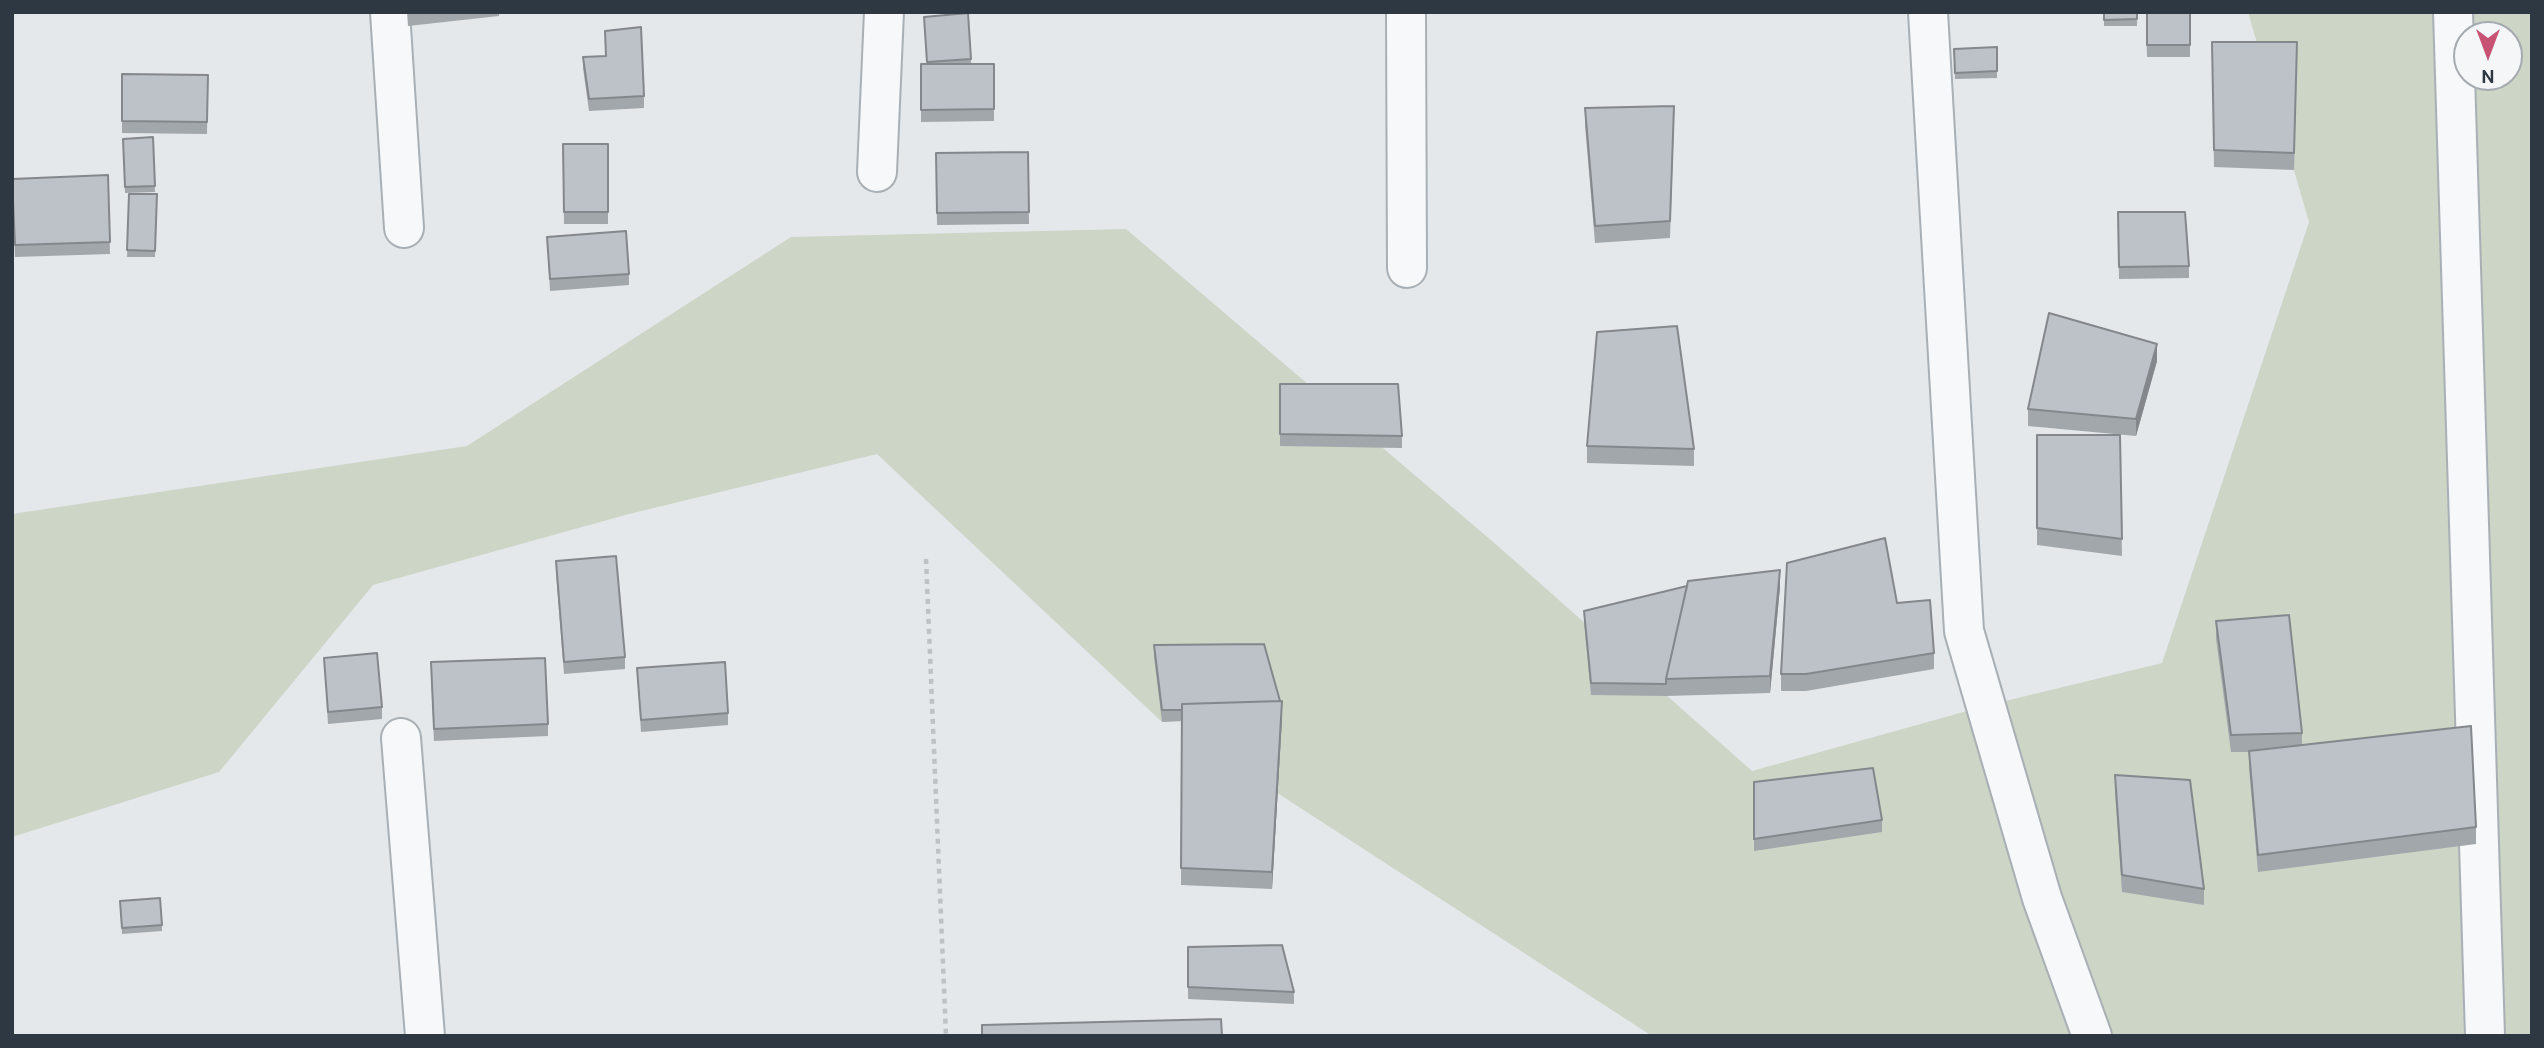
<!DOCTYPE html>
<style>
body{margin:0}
#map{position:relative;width:2544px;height:1048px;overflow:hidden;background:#e4e8eb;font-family:Overpass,sans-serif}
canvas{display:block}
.frame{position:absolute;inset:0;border:14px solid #2d3843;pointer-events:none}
.north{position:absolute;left:2453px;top:21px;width:70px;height:70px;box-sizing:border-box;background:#f4f6f8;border:2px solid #a4aab0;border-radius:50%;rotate:180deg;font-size:19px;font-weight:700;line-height:28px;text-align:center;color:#2d3843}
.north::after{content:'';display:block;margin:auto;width:24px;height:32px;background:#c75274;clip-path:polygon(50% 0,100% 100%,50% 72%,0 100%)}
</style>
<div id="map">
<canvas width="2544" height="1048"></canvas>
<div class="frame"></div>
<div class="north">N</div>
</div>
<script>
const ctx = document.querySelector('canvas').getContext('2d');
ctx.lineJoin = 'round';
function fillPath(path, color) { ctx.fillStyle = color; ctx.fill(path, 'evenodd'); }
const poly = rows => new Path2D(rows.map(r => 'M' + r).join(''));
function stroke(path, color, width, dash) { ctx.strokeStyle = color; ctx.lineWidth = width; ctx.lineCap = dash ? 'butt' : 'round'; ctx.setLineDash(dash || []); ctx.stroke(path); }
const green = poly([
 [2248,12,2532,12,2532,1036,1652,1036,1228,761,1182,721,1162,722,877,454,629,514,373,585,219,772,12,837,12,514,467,446,791,237,1126,229,1499,547,1752,771,1985,706,2162,663,2309,222],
 [2467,35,2509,35,2509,77,2467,77]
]);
const path = poly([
 [926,559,946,1036]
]);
const minor = poly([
 [390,12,404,228],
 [1406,12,1407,268],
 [1928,12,1964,631,2042,898,2092,1036],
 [2453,12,2485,1036],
 [877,172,884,12],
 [401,738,425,1036]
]);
const wall = poly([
 [407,12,499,12,499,16,408,26],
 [2104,12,2137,12,2137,26,2104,26],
 [2146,12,2190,12,2190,57,2147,57],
 [924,23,971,59,971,64,994,64,994,121,921,122,921,64,927,64],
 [605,31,644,96,644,108,589,111,583,68,583,57,606,56],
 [2212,42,2297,59,2294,170,2214,167],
 [1997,47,1997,78,1955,79,1954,49],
 [122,74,208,75,207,134,122,133],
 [1585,108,1674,123,1670,238,1595,243,1585,125],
 [153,137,155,192,125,193,123,139],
 [563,144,608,144,608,224,564,224],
 [1028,152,1029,224,937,225,936,153],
 [108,175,110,254,15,257,12,191],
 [129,194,157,194,155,257,127,257],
 [2118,212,2189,266,2189,278,2119,279],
 [547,237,629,274,629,285,550,291],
 [2157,361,2136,436,2028,426,2028,409],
 [1280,384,1402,436,1402,448,1280,446],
 [2037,435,2120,435,2122,556,2037,545],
 [1587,446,1694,449,1694,466,1587,463],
 [556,561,625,657,625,669,564,674,556,573],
 [1780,587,1770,693,1666,696,1591,695,1584,622,1584,611],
 [1897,603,1934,653,1934,669,1806,691,1781,691,1781,674],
 [2216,621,2302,733,2302,745,2476,827,2476,844,2258,872,2249,768,2249,752,2231,752,2216,638],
 [1154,645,1282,718,1272,889,1181,885,1182,721,1162,722,1154,657],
 [324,658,382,707,382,719,328,724],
 [637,668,728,713,728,725,641,732],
 [431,674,548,724,548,736,434,741],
 [2115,775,2204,889,2204,905,2122,892,2115,792],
 [1754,782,1882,820,1882,832,1754,851],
 [120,907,162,925,162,931,122,934],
 [1188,947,1294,992,1294,1004,1188,999]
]);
const shadedWall = poly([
 [2157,344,2157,361,2136,436,2136,419],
 [1780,570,1780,587,1770,693,1770,676],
 [1282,701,1282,718,1272,889,1272,872]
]);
const building = poly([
 [2104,12,2137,12,2137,19,2104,20,2104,12],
 [2147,12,2190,12,2190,45,2147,45,2147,12],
 [968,13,971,59,927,62,924,17,968,13],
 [641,27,644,96,589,99,583,57,606,56,605,31,641,27],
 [2212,42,2297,42,2294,153,2214,150,2212,42],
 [1997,47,1997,71,1955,73,1954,49,1997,47],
 [921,64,994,64,994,109,921,110,921,64],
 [122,74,208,75,207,122,122,121,122,74],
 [1674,106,1670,221,1595,226,1585,108,1674,106],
 [153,137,155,186,125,187,123,139,153,137],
 [563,144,608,144,608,212,564,212,563,144],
 [1028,152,1029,212,937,213,936,153,1028,152],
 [108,175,110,242,15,245,12,179,108,175],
 [129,194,157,194,155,251,127,250,129,194],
 [2118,212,2185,212,2189,266,2119,267,2118,212],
 [626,231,629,274,550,279,547,237,626,231],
 [2049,313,2157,344,2136,419,2028,409,2049,313],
 [1677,326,1694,449,1587,446,1597,332,1677,326],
 [1280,384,1398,384,1402,436,1280,434,1280,384],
 [2037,435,2120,435,2122,539,2037,528,2037,435],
 [1885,538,1897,603,1930,600,1934,653,1806,674,1781,674,1787,563,1885,538],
 [616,556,625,657,564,662,556,561,616,556],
 [1780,570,1770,676,1666,679,1688,581,1780,570],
 [1687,586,1666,679,1666,684,1591,683,1584,611,1687,586],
 [2289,615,2302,733,2231,735,2216,621,2289,615],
 [1264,644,1280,701,1182,704,1182,710,1162,710,1154,645,1264,644],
 [377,653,382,707,328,712,324,658,377,653],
 [545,658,548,724,434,729,431,662,545,658],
 [725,662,728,713,641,720,637,668,725,662],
 [1282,701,1272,872,1181,868,1182,704,1282,701],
 [2471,726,2476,827,2258,855,2249,751,2471,726],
 [1873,768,1882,820,1754,839,1754,782,1873,768],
 [2115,775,2190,780,2204,889,2122,875,2115,775],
 [160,898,162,925,122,928,120,901,160,898],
 [1282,945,1294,992,1188,987,1188,947,1282,945],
 [1221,1019,1222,1036,982,1036,982,1025,1221,1019]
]);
fillPath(green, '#ccd5c6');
stroke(minor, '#a9b0b5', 42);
stroke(path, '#bec2c7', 4.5, [5, 5]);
stroke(minor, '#f7f8fa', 38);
fillPath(wall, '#a2a7ac');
fillPath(shadedWall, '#84888c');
fillPath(building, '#bcc2c8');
stroke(building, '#84888c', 2);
</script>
